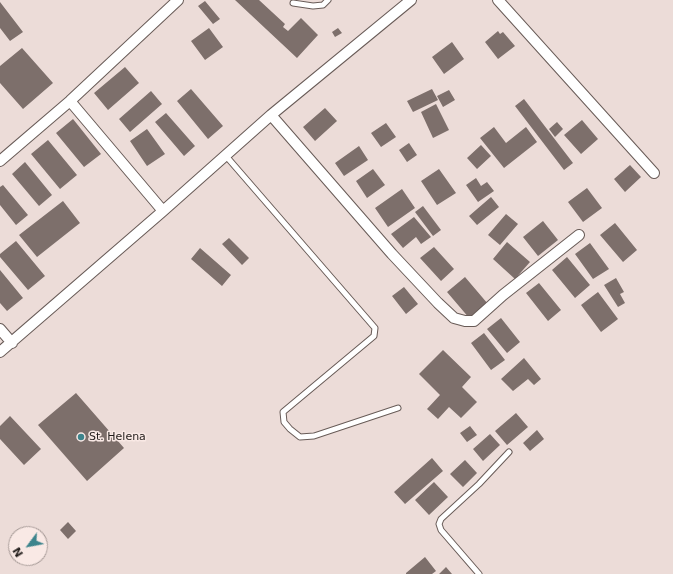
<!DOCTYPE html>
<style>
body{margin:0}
#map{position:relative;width:673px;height:574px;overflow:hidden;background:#ecdcd8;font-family:"DejaVu Sans",sans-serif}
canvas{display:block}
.north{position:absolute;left:8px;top:526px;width:40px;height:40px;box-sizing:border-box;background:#f9e9e5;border:1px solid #a39794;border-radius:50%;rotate:238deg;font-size:11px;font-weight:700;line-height:16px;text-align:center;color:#211c1a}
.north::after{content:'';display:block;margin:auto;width:14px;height:18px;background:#3d848c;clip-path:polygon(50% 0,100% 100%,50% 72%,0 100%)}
</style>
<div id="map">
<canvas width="673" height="574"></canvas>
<div class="north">N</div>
</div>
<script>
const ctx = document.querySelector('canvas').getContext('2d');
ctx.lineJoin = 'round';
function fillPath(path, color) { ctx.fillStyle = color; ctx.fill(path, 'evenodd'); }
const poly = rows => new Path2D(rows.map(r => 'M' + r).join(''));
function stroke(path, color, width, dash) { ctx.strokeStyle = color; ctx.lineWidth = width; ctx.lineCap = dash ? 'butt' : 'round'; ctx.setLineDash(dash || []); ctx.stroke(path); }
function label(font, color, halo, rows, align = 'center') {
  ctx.font = font + ' "DejaVu Sans",sans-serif'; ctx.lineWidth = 3; ctx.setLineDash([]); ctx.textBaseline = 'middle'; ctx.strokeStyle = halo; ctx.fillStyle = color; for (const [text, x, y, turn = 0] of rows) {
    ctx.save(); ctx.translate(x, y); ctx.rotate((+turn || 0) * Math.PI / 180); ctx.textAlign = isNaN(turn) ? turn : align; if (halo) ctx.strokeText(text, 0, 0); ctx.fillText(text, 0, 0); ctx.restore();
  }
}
const building = poly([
 [235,0,259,0,285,24,283,27,288,31,301,18,318,35,297,58],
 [205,1,220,19,213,24,198,6],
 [0,2,23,32,10,41,0,28],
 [209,28,223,47,205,60,191,41],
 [338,28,342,33,335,37,332,32],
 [498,31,500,34,503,32,515,46,498,59,485,42],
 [452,42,464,59,444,74,432,57],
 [22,48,53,83,23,109,0,83,0,66],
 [125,67,139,83,108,110,94,93],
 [191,89,223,126,208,139,177,101],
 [432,89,438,100,413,112,407,101],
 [449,90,455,100,443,107,437,96],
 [151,91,162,104,130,132,119,119],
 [524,99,573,163,564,170,515,106],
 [436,104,449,130,433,138,421,112],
 [325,108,337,121,315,141,303,127],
 [166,113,195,146,184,156,155,122],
 [73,119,101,154,84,167,56,133],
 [582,120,598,139,581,154,564,135],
 [557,122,563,129,555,137,549,129],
 [386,123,396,137,381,147,371,133],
 [494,127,506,143,526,127,537,142,504,168,480,138],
 [147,129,165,154,147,166,130,141],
 [48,140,77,175,60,189,31,154],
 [409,143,417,155,407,162,399,150],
 [481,145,491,156,477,169,467,158],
 [359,146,368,160,344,176,335,163],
 [25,162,52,195,39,206,12,174],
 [630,165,641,177,625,192,614,179],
 [373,169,385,185,367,198,356,181],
 [439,169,456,193,437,205,421,181],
 [476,178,481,186,487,182,494,191,478,202,466,185],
 [3,185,28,215,16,225,0,205,0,187],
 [587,188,602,208,583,222,568,202],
 [402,189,415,208,388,227,375,208],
 [491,197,499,207,477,225,469,216],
 [63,201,80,223,37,257,19,235],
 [423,206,441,230,433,236,415,212],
 [506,214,518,224,500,245,488,235],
 [414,217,431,237,421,244,416,237,403,248,391,234],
 [543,221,558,240,538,256,523,237],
 [615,223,637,250,623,262,600,235],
 [229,238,249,258,242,265,222,244],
 [16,241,45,276,28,290,0,257,0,254],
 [507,242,530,262,515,279,493,259],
 [590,243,609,269,593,279,575,254],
 [434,247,454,269,441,281,420,258],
 [200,248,231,275,222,286,191,259],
 [567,257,590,285,575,298,552,270],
 [0,270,23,298,7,311,0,303],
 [465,277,488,304,470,319,447,292],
 [616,278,624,292,620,294,625,303,618,307,604,285],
 [539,283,561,310,548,321,526,293],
 [404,287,418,304,406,314,392,296],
 [598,292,618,319,601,332,581,305],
 [501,318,520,342,507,353,487,329],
 [484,333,505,360,491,370,471,343],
 [443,350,471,377,462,387,477,402,461,418,449,407,438,419,427,409,440,395,419,374],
 [524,358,541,379,534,385,528,379,513,391,501,379],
 [76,393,124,448,87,481,38,425],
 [516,413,528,427,507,445,495,431],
 [10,416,41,449,24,465,0,439,0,426],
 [470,426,477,435,467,442,460,433],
 [537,430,544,439,530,451,523,443],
 [490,434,500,445,483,461,473,449],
 [432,458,443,471,405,504,394,492],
 [465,460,477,473,463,487,450,474],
 [434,482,448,497,429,515,415,500],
 [68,522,76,531,68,539,60,530],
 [425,557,436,571,432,574,406,574,406,573],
 [446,567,452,574,439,574]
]);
const service = poly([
 [293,3,313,6,323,5,328,0],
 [226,156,375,328,374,336,283,412,284,422,290,429,300,437,314,436,398,408],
 [479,574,441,530,439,524,441,519,479,484,509,452]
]);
const minor = poly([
 [498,0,654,173],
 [70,101,163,211],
 [271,115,392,254,438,303,454,318,465,321,474,321,503,295,579,235],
 [0,161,70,101,178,0],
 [0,329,12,343],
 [0,352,163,211,271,115,411,0]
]);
const markers = [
 [81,437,4,"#3d848c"]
];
const poiNames = [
 ["St. Helena",89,437]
];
fillPath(building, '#7d6f6b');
stroke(service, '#685b57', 7);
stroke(minor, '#685b57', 12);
stroke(service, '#fff', 5);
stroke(minor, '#fff', 10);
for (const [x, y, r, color] of markers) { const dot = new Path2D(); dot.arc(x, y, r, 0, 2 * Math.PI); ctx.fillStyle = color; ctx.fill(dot); stroke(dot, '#f9e9e5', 1.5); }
label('11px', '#211c1a', '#f9e9e5', poiNames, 'left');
</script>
